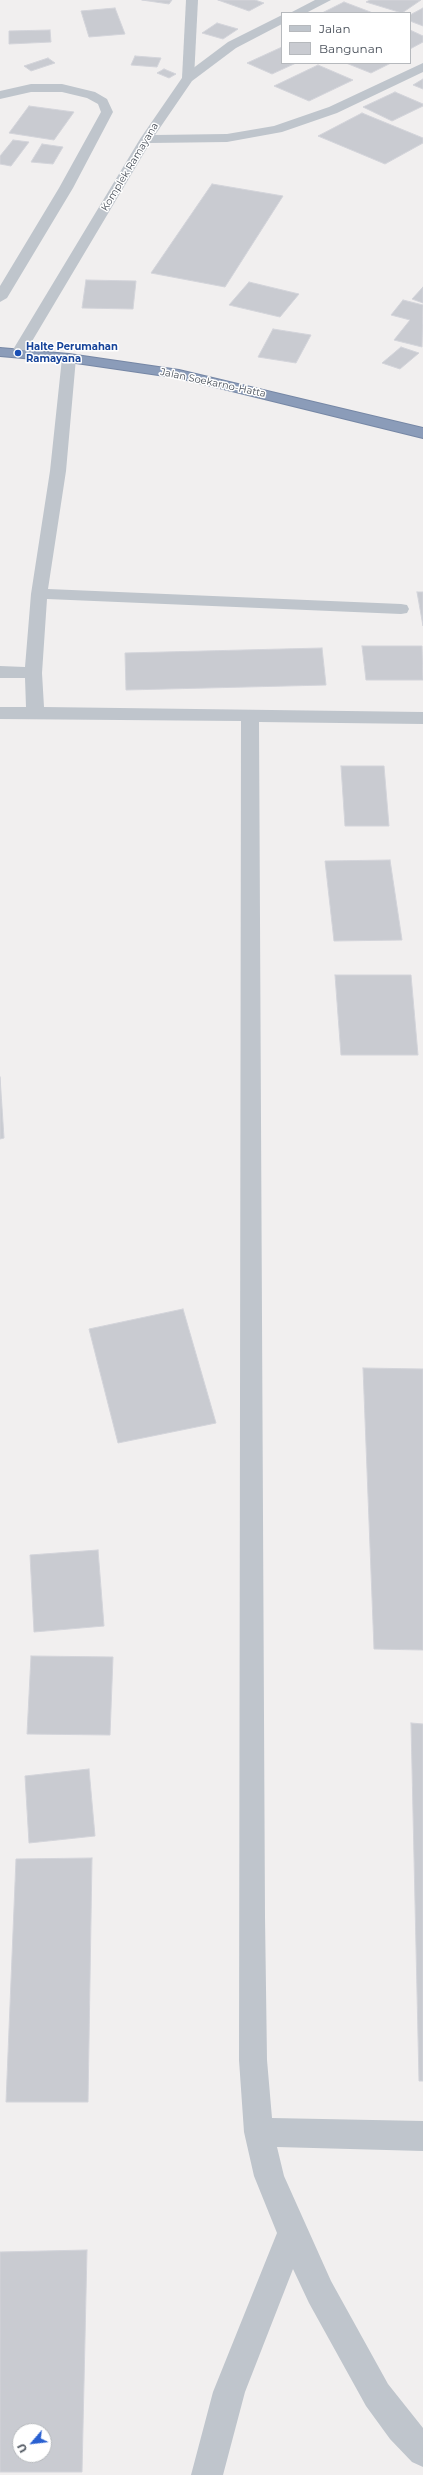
<!DOCTYPE html>
<style>
body{margin:0}
#map{position:relative;width:423px;height:2475px;overflow:hidden;background:#f1efef;font-family:Montserrat,sans-serif}
canvas{display:block}
.legend{position:absolute;left:281px;top:12px;width:130px;height:52px;box-sizing:border-box;background:#fff;border:1px solid #b6b9bd;margin:0;padding:5px 7px;list-style:none;font-size:12px;color:#49505a}
.legend li{display:flex;align-items:center;gap:8px;height:20px}
.legend b{width:20px;border:1px solid #b6b9bd}
.north{position:absolute;left:12px;top:2423px;width:40px;height:40px;box-sizing:border-box;background:#fff;border:1px solid #b6b9bd;border-radius:50%;rotate:242deg;font-size:11px;font-weight:700;line-height:16px;text-align:center;color:#49505a}
.north::after{content:'';display:block;margin:auto;width:14px;height:18px;background:#2960d1;clip-path:polygon(50% 0,100% 100%,50% 72%,0 100%)}
</style>
<div id="map">
<canvas width="423" height="2475"></canvas>
<ul class="legend">
<li><b style="height:5px;background:#bfc5cc"></b>Jalan</li>
<li><b style="height:11px;background:#c9cbd1"></b>Bangunan</li>
</ul>
<div class="north">U</div>
</div>
<script>
const ctx = document.querySelector('canvas').getContext('2d');
ctx.lineJoin = 'round';
function fillPath(path, color) { ctx.fillStyle = color; ctx.fill(path, 'evenodd'); }
const poly = rows => new Path2D(rows.map(r => 'M' + r).join(''));
function stroke(path, color, width, dash) { ctx.strokeStyle = color; ctx.lineWidth = width; ctx.lineCap = dash ? 'butt' : 'round'; ctx.setLineDash(dash || []); ctx.stroke(path); }
function label(font, color, halo, rows, align = 'center') {
  ctx.font = font + ' Montserrat,sans-serif'; ctx.lineWidth = 3; ctx.setLineDash([]); ctx.textBaseline = 'middle'; ctx.strokeStyle = halo; ctx.fillStyle = color; for (const [text, x, y, turn = 0] of rows) {
    ctx.save(); ctx.translate(x, y); ctx.rotate((+turn || 0) * Math.PI / 180); ctx.textAlign = isNaN(turn) ? turn : align; if (halo) ctx.strokeText(text, 0, 0); ctx.fillText(text, 0, 0); ctx.restore();
  }
}
const building = poly([
 [142,0,172,0,169,4,142,0],
 [218,0,255,0,264,3,249,11,218,0],
 [370,0,421,0,402,13,366,2,370,0],
 [344,2,373,13,322,13,344,2],
 [115,8,125,34,89,37,81,11,115,8],
 [423,8,423,26,410,21,410,15,423,8],
 [217,23,238,29,223,39,202,33,217,23],
 [50,30,51,42,9,44,9,31,50,30],
 [410,30,423,36,423,42,410,49,410,30],
 [282,47,282,63,296,63,272,74,247,63,282,47],
 [135,56,161,58,157,67,131,65,135,56],
 [48,58,55,63,31,71,24,66,48,58],
 [346,63,391,63,371,73,346,63],
 [318,65,353,80,309,101,274,86,318,65],
 [164,69,176,74,169,78,157,73,164,69],
 [423,79,423,89,413,85,423,79],
 [395,92,423,104,423,106,392,121,363,107,395,92],
 [29,106,74,112,54,140,9,133,29,106],
 [362,113,423,138,423,143,385,164,318,136,362,113],
 [13,140,29,142,11,166,0,164,0,156,13,140],
 [42,144,63,147,53,164,31,162,42,144],
 [212,184,283,196,225,287,151,273,212,184],
 [86,280,136,281,133,309,82,308,86,280],
 [249,282,299,294,280,317,229,305,249,282],
 [423,287,423,303,412,299,423,287],
 [403,300,423,305,422,347,394,340,410,320,391,315,403,300],
 [273,329,311,335,296,363,258,357,273,329],
 [401,347,419,353,400,369,382,363,401,347],
 [417,592,423,592,423,626,417,592],
 [362,646,422,646,423,680,366,680,362,646],
 [322,648,326,685,126,690,125,653,322,648],
 [341,766,384,766,389,826,345,826,341,766],
 [390,860,402,940,334,941,325,861,390,860],
 [335,975,411,975,418,1055,341,1055,335,975],
 [0,1077,4,1138,0,1139,0,1077],
 [183,1309,216,1423,118,1443,89,1329,183,1309],
 [363,1368,423,1369,423,1650,374,1649,363,1368],
 [98,1550,104,1626,34,1632,30,1555,98,1550],
 [31,1656,113,1657,110,1735,27,1734,31,1656],
 [411,1723,423,1724,423,2081,419,2081,411,1723],
 [89,1769,95,1836,29,1843,25,1776,89,1769],
 [92,1858,88,2102,6,2102,16,1859,92,1858],
 [87,2250,82,2472,0,2472,0,2252,87,2250],
 [20,2431,44,2431,44,2455,20,2455,20,2431]
]);
const lane = poly([
 [186,0,198,0,194,78,188,82,182,78,186,0]
]);
const street = poly([
 [315,0,331,0,306,13,290,13,315,0],
 [282,15,282,24,236,48,192,81,155,135,227,134,274,126,329,107,423,63,423,72,337,113,282,132,227,142,150,143,25,353,23,356,13,356,11,353,140,139,184,75,228,42,282,15],
 [31,84,62,84,95,92,107,99,113,112,73,188,7,298,0,302,0,286,59,188,101,112,98,104,87,98,62,92,31,92,0,99,0,91,31,84],
 [69,354,76,358,66,471,48,589,401,604,407,605,409,609,407,613,401,614,47,599,42,673,44,707,423,712,423,724,259,722,265,1917,267,2060,272,2118,423,2121,423,2151,277,2147,284,2176,331,2281,388,2384,423,2428,423,2467,412,2462,390,2439,366,2406,309,2303,293,2269,245,2392,223,2475,191,2475,213,2392,277,2233,254,2176,244,2132,239,2060,241,721,0,719,0,707,26,707,25,678,0,678,0,666,25,667,31,594,50,471,62,358,69,354]
]);
const highway = poly([
 [0,348,69,354,179,370,423,428,423,438,179,378,69,362,0,356,0,348]
]);
const markers = [
 [18,353,4,"#1a4fb4"]
];
const farStreetnames = [
 ["Komplek Ramayana",130,167,-59],
 ["Jalan Soekarno-Hatta",213,383,12]
];
const farTransitnames = [
 ["Halte Perumahan",26,347],
 ["Ramayana",26,359]
];
fillPath(building, '#c9cbd1');
stroke(building, '#d3d4da', 1);
stroke(highway, '#7687a5', 2);
fillPath(lane, '#bfc5cc');
fillPath(street, '#bfc5cc');
fillPath(highway, '#8b9cb9');
for (const [x, y, r, color] of markers) { const dot = new Path2D(); dot.arc(x, y, r, 0, 2 * Math.PI); ctx.fillStyle = color; ctx.fill(dot); stroke(dot, '#fff', 1.5); }
label('10px', '#49505a', '#fff', farStreetnames);
label('bold 10px', '#164399', '#fff', farTransitnames, 'left');
</script>
